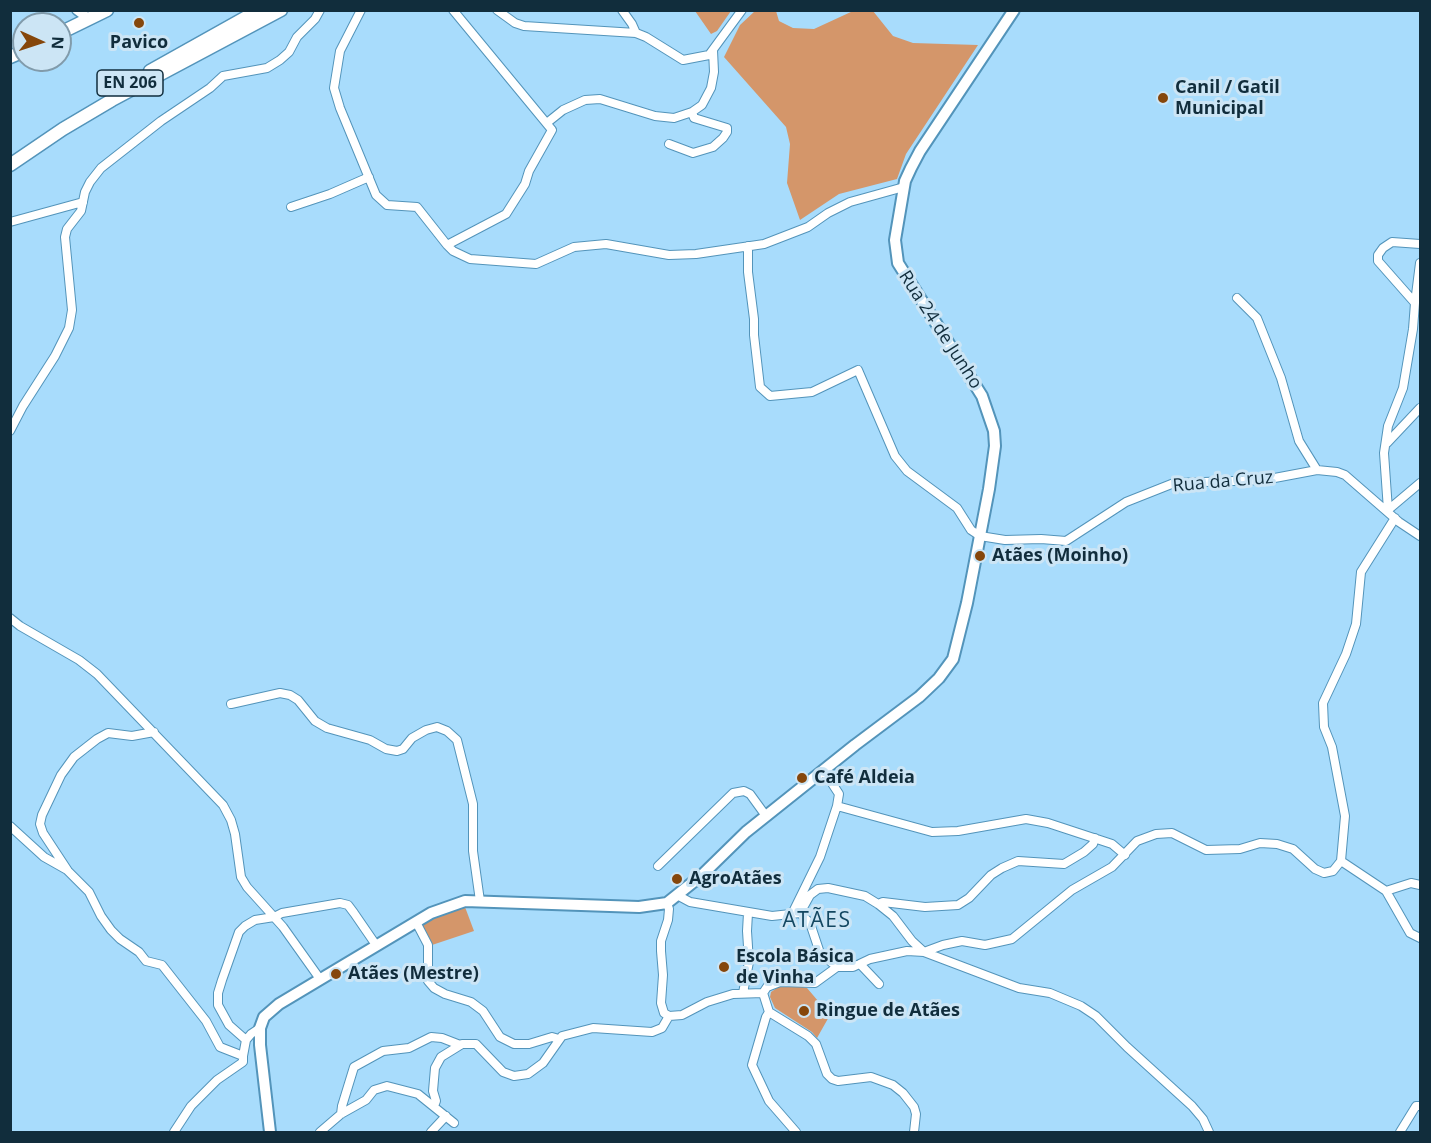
<!DOCTYPE html>
<meta charset="utf-8">
<style>
body{margin:0}
#map{position:relative;width:1431px;height:1143px;overflow:hidden;background:#a8dcfc;font-family:"Open Sans",sans-serif}
canvas{display:block}
.frame{position:absolute;inset:0;border:12px solid #112d3c;pointer-events:none}
.north{position:absolute;left:12px;top:12px;width:60px;height:60px;box-sizing:border-box;background:#cce5f5;border:2px solid #819bab;border-radius:50%;rotate:93deg;font-size:16px;font-weight:700;line-height:24px;text-align:center;color:#112d3c}
.north::after{content:'';display:block;margin:auto;width:21px;height:27px;background:#85460b;clip-path:polygon(50% 0,100% 100%,50% 72%,0 100%)}
</style>
<div id="map">
<canvas width="1431" height="1143"></canvas>
<div class="frame"></div>
<div class="north">N</div>
</div>
<script>
const ctx = document.querySelector('canvas').getContext('2d');
ctx.lineJoin = 'round';
function fillPath(path, color) { ctx.fillStyle = color; ctx.fill(path, 'evenodd'); }
const poly = rows => new Path2D(rows.map(r => 'M' + r).join(''));
function stroke(path, color, width, dash) { ctx.strokeStyle = color; ctx.lineWidth = width; ctx.lineCap = dash ? 'butt' : 'round'; ctx.setLineDash(dash || []); ctx.stroke(path); }
function label(font, color, halo, rows, align = 'center') {
  ctx.font = font + ' "Open Sans",sans-serif'; ctx.lineWidth = 6; ctx.setLineDash([]); ctx.textBaseline = 'middle'; ctx.strokeStyle = halo; ctx.fillStyle = color; for (const [text, x, y, turn = 0] of rows) {
    ctx.save(); ctx.translate(x, y); ctx.rotate((+turn || 0) * Math.PI / 180); ctx.textAlign = isNaN(turn) ? turn : align; if (halo) ctx.strokeText(text, 0, 0); ctx.fillText(text, 0, 0); ctx.restore();
  }
}
const green = poly([
 [695,11,731,11,717,31,711,34],
 [755,11,776,11,779,21,793,28,814,29,853,11,873,11,893,36,913,43,978,45,906,154,897,179,839,194,800,220,787,183,790,144,786,127,724,57,740,25],
 [465,907,474,931,429,946,421,924,423,921],
 [780,986,798,986,807,988,830,1015,817,1038,812,1032,775,1008,770,997,771,992]
]);
const minor = poly([
 [361,10,340,51,334,88,340,108,376,195,387,205,417,207,447,245,453,251,470,259,536,264,574,247,606,244,669,255,696,254,764,244,808,227,828,213,850,202,904,187],
 [497,10,515,23,524,26,636,33,646,37,683,60,709,55,742,10],
 [622,10,632,24,636,33],
 [548,122,563,110,585,100,600,99,655,116,674,118,692,112,702,105,711,88,714,72,713,50],
 [669,144,693,153,713,147,723,138,727,132,727,128,694,118,692,112],
 [291,207,330,194,369,177],
 [10,222,83,202],
 [447,245,506,214,525,184,529,171,552,130,453,10],
 [748,246,748,272,754,319,754,335,760,387,770,396,812,392,858,370,895,456,907,471,957,508,971,530,980,536,1005,540,1041,539,1066,541,1126,502,1174,483,1264,480,1317,470,1337,472,1345,475,1399,522,1420,536],
 [1237,298,1257,318,1281,378,1299,441,1317,470],
 [1415,303,1420,263],
 [10,431,23,406,55,356,69,328,72,310,65,237,67,229,81,211,85,192,90,182,101,168,161,121,210,88,223,76,267,68,280,60,289,52,297,37,315,19,320,10],
 [1387,443,1420,408],
 [1388,510,1384,453,1388,426,1403,388,1413,329,1415,303,1378,261,1378,255,1383,248,1392,242,1420,244],
 [1388,510,1420,483],
 [10,618,20,626,79,660,97,674,223,805,231,820,235,834,241,877,247,887,283,927,320,979],
 [231,704,280,693,290,695,298,700,315,721,327,728,370,740,386,749,397,751,403,749,412,738,426,730,437,727,447,731,457,740,473,804,473,851,480,901],
 [154,732,132,736,108,733,97,739,74,757,61,775,42,815,40,824,43,833,68,871,89,892,101,916,111,930,120,939,139,952,146,961,162,965,206,1021,220,1047,243,1056,246,1040,251,1034,260,1028],
 [837,806,932,832,958,831,1026,819,1048,823,1112,844,1125,855],
 [10,826,44,857,67,870],
 [1341,861,1386,891,1411,883,1420,885],
 [658,866,733,793,744,791,750,794,766,816],
 [1386,891,1410,933,1420,938],
 [677,895,690,902,772,916,800,913,810,895,818,889,828,888,865,896,878,904,893,916,912,941,924,952,1019,988,1050,993,1081,1006,1096,1016,1127,1047,1192,1106,1203,1119,1209,1132],
 [667,903,669,909,668,920,661,941,661,951,663,975,661,1003,664,1013,669,1016,682,1015,707,1002,733,994,763,993],
 [878,904,883,902,925,907,958,905,969,898,991,875,1002,868,1018,861,1064,864,1084,852,1093,844,1095,838],
 [800,913,810,923,820,953,837,967],
 [792,914,820,857,837,806,839,794,824,771],
 [416,922,428,945,428,981,434,988,445,994,471,1002,483,1011,500,1037,514,1044,529,1044,552,1037,559,1039],
 [860,964,879,984],
 [743,993,749,962,747,931,748,913],
 [769,1012,766,1017,752,1065,769,1101,796,1132],
 [246,1040,229,1025,218,1005,218,993,222,980,239,932,245,926,255,920,274,917,282,913,340,903,348,905,354,913,376,945],
 [434,1106,436,1101,433,1091,435,1068,441,1057,462,1044,476,1044,503,1072,514,1076,528,1074,543,1063,562,1036,593,1028,652,1032,662,1028,669,1016],
 [341,1114,342,1106,354,1067,383,1051,409,1048,431,1037,442,1038,460,1045],
 [174,1132,191,1106,217,1080,243,1062,243,1056],
 [320,1132,341,1114,366,1100,374,1090,387,1086,418,1094,454,1123],
 [431,1132,446,1116],
 [914,1132,916,1114,914,1107,903,1093,893,1085,871,1077,838,1081,832,1079,827,1074,816,1044,808,1036,769,1012,763,993,767,987,780,982,815,983,837,967,853,967,870,959,907,951,924,952,943,945,962,941,985,945,1012,939,1072,890,1112,867,1137,841,1156,834,1172,833,1206,850,1240,849,1260,843,1277,844,1293,849,1315,869,1324,873,1333,871,1341,861,1345,816,1332,747,1324,727,1323,703,1346,654,1356,624,1361,572,1395,518],
 [1400,1132,1416,1106,1420,1106]
]);
const tertiary = poly([
 [77,10,89,19]
]);
const secondary = poly([
 [270,1132,260,1045,260,1028,264,1017,279,1004,431,913,465,901,639,907,667,903,702,875,746,832,855,745,919,697,939,678,953,659,967,603,989,489,995,446,994,431,982,396,898,263,895,240,905,181,911,168,920,151,1014,10]
]);
const primary = poly([
 [60,33,107,10],
 [10,57,24,51]
]);
const trunk = poly([
 [150,71,259,10],
 [10,165,63,129,112,100,281,10]
]);
const markers = [
 [139,23,6,"#85460b"],
 [1163,98,6,"#85460b"],
 [980,556,6,"#85460b"],
 [802,778,6,"#85460b"],
 [677,879,6,"#85460b"],
 [724,967,6,"#85460b"],
 [336,974,6,"#85460b"],
 [804,1011,6,"#85460b"]
];
const shields = [
 [130,83,66]
];
const shieldNames = [
 ["EN 206",130,83]
];
const poiNames = [
 ["Pavico",139,43,"center"],
 ["Canil / Gatil",1175,88],
 ["Municipal",1175,109],
 ["Atães (Moinho)",992,556],
 ["Café Aldeia",814,778],
 ["AgroAtães",689,879],
 ["Escola Básica",736,957],
 ["de Vinha",736,978],
 ["Atães (Mestre)",348,974],
 ["Ringue de Atães",816,1011]
];
const streetNames = [
 ["Rua 24 de Junho",940,330,57],
 ["Rua da Cruz",1223,482,-5]
];
const quarterNames = [
 ["ATÃES",817,921]
];
fillPath(green, '#d4966a');
stroke(minor, '#5394ba', 10);
stroke(tertiary, '#5394ba', 12);
stroke(secondary, '#5394ba', 14);
stroke(primary, '#5394ba', 15);
stroke(trunk, '#5394ba', 15);
stroke(minor, '#fff', 8);
stroke(tertiary, '#fff', 9);
stroke(secondary, '#fff', 10);
stroke(primary, '#fff', 12);
stroke(trunk, '#fff', 12);
for (const [x, y, r, color] of markers) { const dot = new Path2D(); dot.arc(x, y, r, 0, 2 * Math.PI); ctx.fillStyle = color; ctx.fill(dot); stroke(dot, '#cce5f5', 2); }
for (const [x, y, w] of shields) { const box = new Path2D(); box.roundRect(x - w / 2, y - 13, w, 26, 4.5); ctx.fillStyle = '#cce5f5'; ctx.fill(box); stroke(box, '#112d3c', 1.5); }
label('bold 16px', '#112d3c', null, shieldNames);
label('bold 18px', '#112d3c', '#cce5f5', poiNames, 'left');
label('18px', '#112d3c', '#cce5f5', streetNames);
ctx.letterSpacing = '1.5px';
label('21px', '#134761', '#cce5f5', quarterNames);
ctx.letterSpacing = '0px';
</script>
